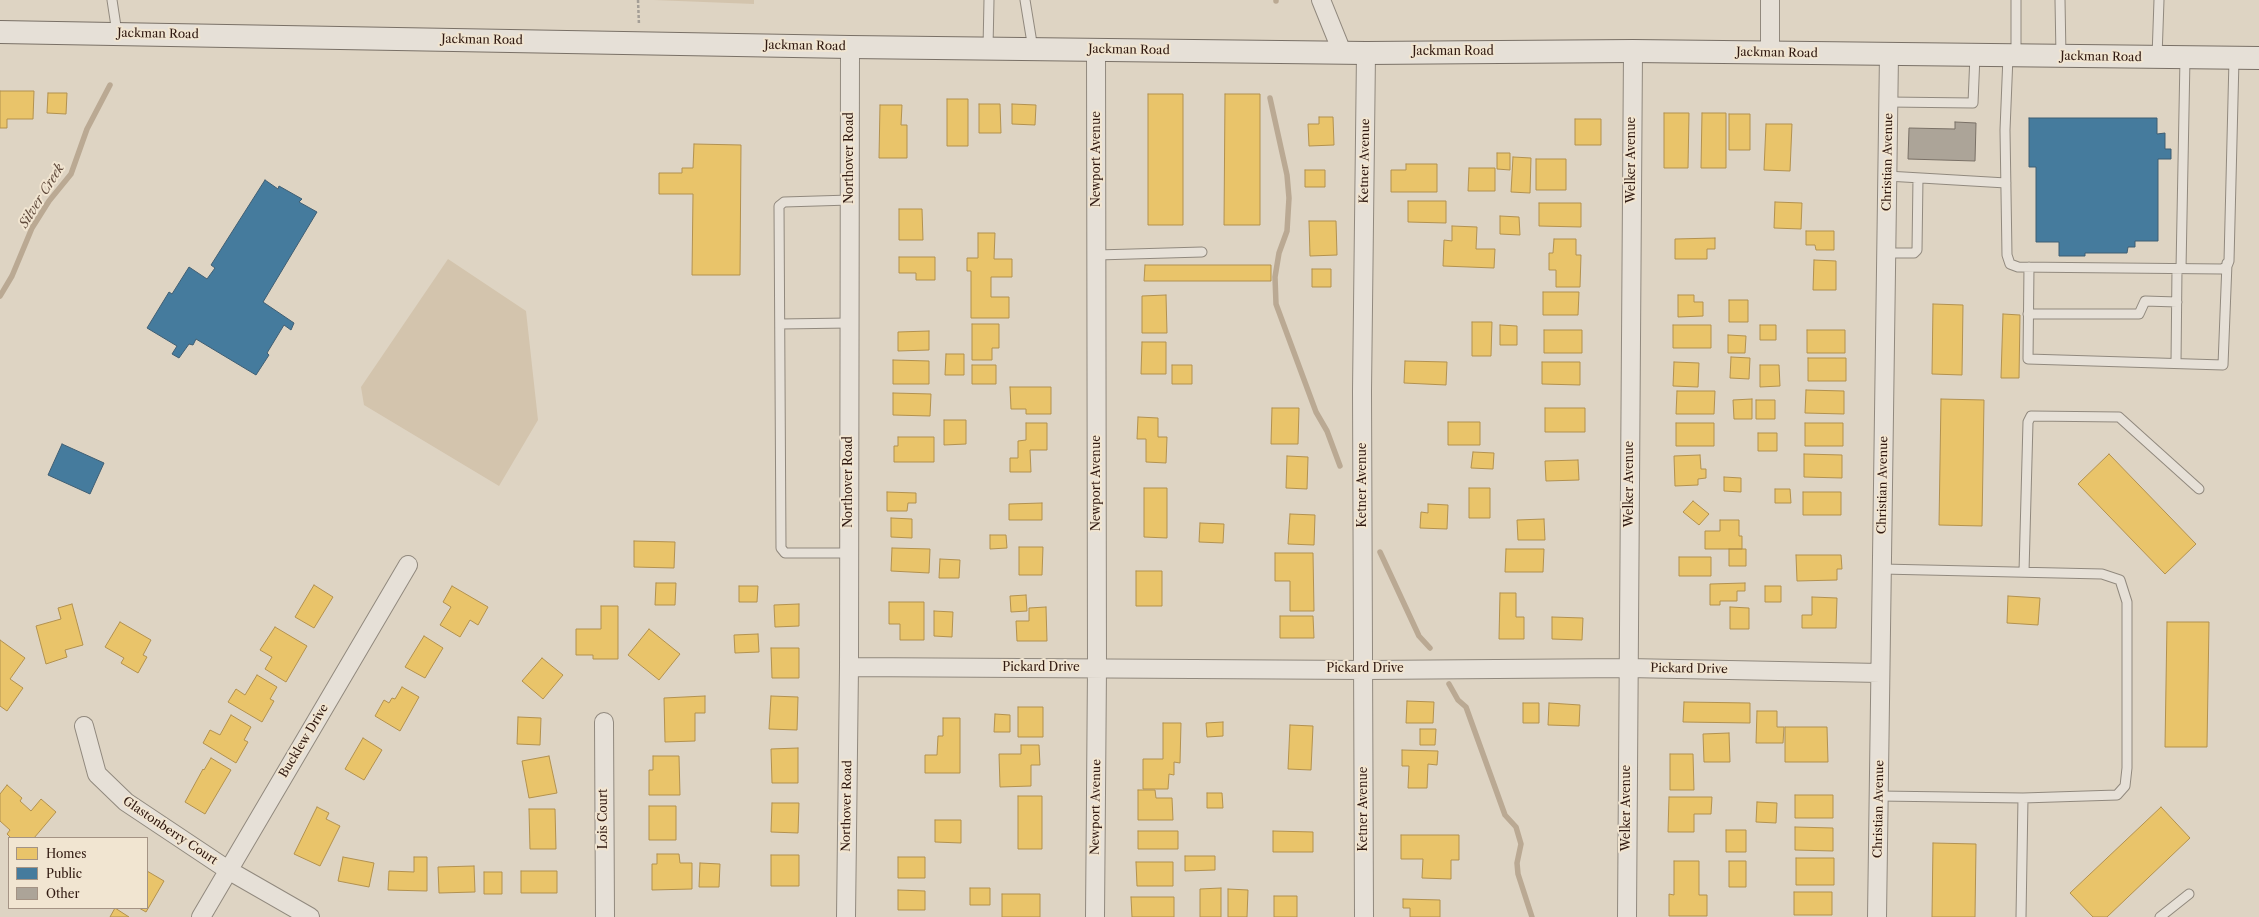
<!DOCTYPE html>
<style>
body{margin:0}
#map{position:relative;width:2259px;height:917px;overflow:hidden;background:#ded4c3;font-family:"Libre Caslon Text",serif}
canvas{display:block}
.legend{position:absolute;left:8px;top:837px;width:140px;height:72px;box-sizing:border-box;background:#f1e5d1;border:1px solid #a49384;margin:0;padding:5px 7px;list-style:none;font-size:12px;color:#301910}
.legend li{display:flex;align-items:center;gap:8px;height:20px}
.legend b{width:20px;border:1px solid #a49384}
</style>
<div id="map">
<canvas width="2259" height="917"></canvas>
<ul class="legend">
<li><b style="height:11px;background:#e9c46a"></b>Homes</li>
<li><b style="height:11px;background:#457b9d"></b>Public</li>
<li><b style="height:11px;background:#aca498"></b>Other</li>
</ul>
</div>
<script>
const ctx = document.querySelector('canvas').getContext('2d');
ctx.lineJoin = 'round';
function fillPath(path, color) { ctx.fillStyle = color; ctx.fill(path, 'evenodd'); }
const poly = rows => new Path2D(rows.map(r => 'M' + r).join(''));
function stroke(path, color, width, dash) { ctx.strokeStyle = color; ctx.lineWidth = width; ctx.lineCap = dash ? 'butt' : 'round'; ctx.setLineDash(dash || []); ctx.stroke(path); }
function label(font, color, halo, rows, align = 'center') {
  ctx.font = font + ' "Libre Caslon Text",serif'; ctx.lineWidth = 4; ctx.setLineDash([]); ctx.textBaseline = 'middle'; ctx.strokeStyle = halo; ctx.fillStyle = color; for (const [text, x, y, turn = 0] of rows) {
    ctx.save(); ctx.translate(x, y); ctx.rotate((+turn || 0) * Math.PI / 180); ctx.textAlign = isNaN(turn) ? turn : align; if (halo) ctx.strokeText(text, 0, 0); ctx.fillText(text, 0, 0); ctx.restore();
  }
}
const green = poly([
 [654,0,754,0,754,4],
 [448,259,526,311,538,420,499,486,364,405,361,387]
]);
const homes = poly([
 [0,91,34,91,33,119,7,119,7,128,0,128,0,91],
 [48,93,67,93,66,114,47,113,48,93],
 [1148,94,1183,94,1183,225,1148,225,1148,94],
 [1225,94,1260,94,1260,225,1224,225,1225,94],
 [947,99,968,99,968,146,947,146,947,99],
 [979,104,1000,104,1001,133,979,133,979,104],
 [1012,104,1036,105,1035,125,1012,124,1012,104],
 [880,105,902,105,901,125,907,125,907,158,879,158,880,105],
 [1664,113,1689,113,1688,168,1664,168,1664,113],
 [1702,113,1726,113,1726,168,1701,168,1702,113],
 [1729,114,1750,114,1750,150,1729,150,1729,114],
 [1319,117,1333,117,1334,145,1309,146,1308,124,1319,124,1319,117],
 [1575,119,1601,119,1601,145,1575,145,1575,119],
 [1766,124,1792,124,1790,171,1764,170,1766,124],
 [694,144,741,145,740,275,692,275,693,194,659,194,659,173,682,173,682,168,693,168,694,144],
 [1497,153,1510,153,1510,170,1497,169,1497,153],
 [1513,157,1531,158,1530,193,1511,192,1513,157],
 [1536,159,1566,159,1566,190,1536,190,1536,159],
 [1406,164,1437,164,1437,192,1391,192,1391,170,1406,170,1406,164],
 [1469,168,1495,168,1495,191,1468,191,1469,168],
 [1305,170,1325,170,1325,187,1305,187,1305,170],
 [1408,201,1446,201,1446,223,1408,222,1408,201],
 [1775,202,1802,203,1801,229,1774,228,1775,202],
 [1539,203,1581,203,1581,227,1539,226,1539,203],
 [899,209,922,209,923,240,899,240,899,209],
 [1500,216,1519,217,1520,235,1500,234,1500,216],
 [1309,221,1336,221,1337,255,1310,256,1309,221],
 [1452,226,1477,227,1476,249,1495,249,1494,268,1443,266,1444,240,1452,241,1452,226],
 [1806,231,1834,231,1834,250,1816,250,1815,245,1806,245,1806,231],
 [978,233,995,233,994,259,1012,259,1012,277,991,277,991,297,1009,297,1009,318,971,318,971,271,967,271,967,258,978,258,978,233],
 [1715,238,1715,249,1707,249,1707,259,1675,259,1675,239,1715,238],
 [1554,239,1576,239,1576,255,1581,255,1580,287,1556,287,1556,270,1549,270,1549,253,1553,253,1554,239],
 [899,257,935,257,935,280,916,280,916,273,899,273,899,257],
 [1814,260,1836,261,1836,290,1813,290,1814,260],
 [1145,265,1271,265,1271,281,1144,281,1145,265],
 [1312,269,1331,269,1331,287,1312,287,1312,269],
 [1543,292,1579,292,1578,315,1543,315,1543,292],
 [1166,295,1167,333,1142,333,1142,296,1166,295],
 [1678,295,1694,295,1694,302,1703,302,1703,316,1678,317,1678,295],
 [1729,300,1748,300,1748,322,1729,322,1729,300],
 [1933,304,1963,305,1962,375,1932,374,1933,304],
 [2003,314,2020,315,2019,378,2001,378,2003,314],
 [1472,322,1492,322,1491,356,1472,356,1472,322],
 [972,324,999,324,999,348,992,348,992,360,972,360,972,324],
 [1500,325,1517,326,1517,345,1500,345,1500,325],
 [1673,325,1711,325,1711,348,1673,348,1673,325],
 [1760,325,1776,325,1776,340,1760,340,1760,325],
 [1544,330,1582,330,1582,353,1544,353,1544,330],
 [1807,330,1845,330,1845,353,1807,353,1807,330],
 [929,331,929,350,898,351,898,332,929,331],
 [1728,335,1746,336,1745,353,1728,353,1728,335],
 [1142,342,1166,342,1166,374,1141,374,1142,342],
 [946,354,964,354,964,375,945,375,946,354],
 [1731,357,1750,358,1749,379,1730,378,1731,357],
 [1808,358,1846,358,1846,381,1808,381,1808,358],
 [893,360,929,361,929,384,893,384,893,360],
 [1405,361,1447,362,1446,385,1404,383,1405,361],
 [1542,362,1580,362,1580,385,1542,384,1542,362],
 [1674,362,1699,363,1698,387,1673,386,1674,362],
 [972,365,996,365,996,384,972,384,972,365],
 [1172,365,1192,365,1192,384,1172,384,1172,365],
 [1760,365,1779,365,1780,386,1760,387,1760,365],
 [1010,387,1051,387,1051,414,1026,414,1026,409,1011,409,1010,387],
 [1806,390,1844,391,1844,414,1805,413,1806,390],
 [1677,391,1715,391,1714,414,1676,414,1677,391],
 [893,393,931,394,930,416,893,415,893,393],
 [1752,399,1752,419,1734,419,1733,400,1752,399],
 [1941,399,1984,400,1982,526,1939,525,1941,399],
 [1756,400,1775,400,1775,419,1756,419,1756,400],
 [1272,408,1299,408,1298,444,1271,444,1272,408],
 [1545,408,1585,408,1585,432,1545,432,1545,408],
 [1138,417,1158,418,1158,437,1167,437,1166,463,1146,462,1146,439,1137,439,1138,417],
 [944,420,966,420,966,444,944,445,944,420],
 [1448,422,1480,422,1480,445,1448,445,1448,422],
 [1026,423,1047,423,1047,450,1030,450,1031,472,1010,472,1010,458,1018,458,1018,441,1026,440,1026,423],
 [1676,423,1714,423,1714,446,1676,446,1676,423],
 [1805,423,1843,423,1843,446,1805,446,1805,423],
 [1758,433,1777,433,1777,451,1758,451,1758,433],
 [898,437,934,437,934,462,894,462,894,446,898,446,898,437],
 [1473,452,1494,453,1493,469,1471,468,1473,452],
 [1804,454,1842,455,1842,478,1804,477,1804,454],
 [2109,454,2196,544,2165,574,2078,484,2109,454],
 [1700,455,1701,469,1706,469,1706,478,1698,479,1698,485,1675,486,1674,456,1700,455],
 [1287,456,1308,457,1307,489,1286,488,1287,456],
 [1578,460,1579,480,1546,481,1545,461,1578,460],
 [1724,477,1741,478,1741,492,1724,491,1724,477],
 [1144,488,1167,488,1167,538,1144,537,1144,488],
 [1469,488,1490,488,1490,518,1469,518,1469,488],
 [1775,489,1790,489,1791,503,1775,503,1775,489],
 [887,492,916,493,916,503,908,503,907,511,887,511,887,492],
 [1803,492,1841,492,1841,515,1803,515,1803,492],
 [1693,501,1709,514,1699,525,1683,512,1693,501],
 [1042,503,1042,520,1009,520,1009,504,1042,503],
 [1428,504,1448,505,1447,529,1420,528,1421,512,1428,513,1428,504],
 [1290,514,1315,515,1314,545,1288,544,1290,514],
 [891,518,912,519,912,538,891,537,891,518],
 [1544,519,1545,540,1518,540,1517,520,1544,519],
 [1720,520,1739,520,1739,536,1742,536,1742,549,1705,549,1705,531,1720,531,1720,520],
 [1200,523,1224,524,1223,543,1199,542,1200,523],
 [990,535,1006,535,1007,548,990,549,990,535],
 [634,541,675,542,674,568,634,567,634,541],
 [1019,547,1043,547,1042,575,1019,575,1019,547],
 [892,548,930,549,929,573,891,571,892,548],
 [1506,549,1544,549,1543,572,1505,572,1506,549],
 [1729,549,1746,549,1746,566,1729,566,1729,549],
 [1275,553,1313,553,1314,611,1290,611,1290,581,1275,581,1275,553],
 [1796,555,1841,555,1842,569,1837,569,1837,580,1797,581,1796,555],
 [1679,557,1711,557,1711,576,1679,576,1679,557],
 [940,559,960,560,959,578,939,578,940,559],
 [1136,571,1162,571,1162,606,1136,606,1136,571],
 [656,583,676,583,675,605,655,605,656,583],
 [1745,583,1745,591,1737,591,1737,601,1720,601,1720,605,1710,605,1710,584,1745,583],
 [314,585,333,597,314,628,295,617,314,585],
 [452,586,488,607,478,625,470,620,460,637,440,625,451,607,443,602,452,586],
 [739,586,758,586,757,602,739,602,739,586],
 [1765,586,1781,586,1781,602,1765,602,1765,586],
 [1500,593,1516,593,1516,617,1524,617,1524,639,1499,639,1500,593],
 [1026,595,1027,611,1011,612,1010,596,1026,595],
 [2008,596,2040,598,2038,625,2007,623,2008,596],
 [1812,597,1837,598,1836,628,1802,628,1802,615,1812,615,1812,597],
 [889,602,924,602,924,640,900,640,900,624,889,624,889,602],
 [72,604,83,645,65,650,67,657,46,664,36,626,61,619,58,608,72,604],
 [799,604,799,626,775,627,774,605,799,604],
 [601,606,618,606,618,659,593,659,593,655,576,655,576,629,601,629,601,606],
 [1046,607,1047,641,1017,641,1016,621,1029,621,1029,608,1046,607],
 [1730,607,1749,608,1749,629,1730,629,1730,607],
 [934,611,953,612,952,637,934,636,934,611],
 [1280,616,1313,616,1314,638,1280,638,1280,616],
 [1552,617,1583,618,1582,640,1552,639,1552,617],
 [120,622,151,640,143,655,147,657,138,673,121,663,124,658,105,647,120,622],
 [2167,622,2209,622,2207,747,2165,747,2167,622],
 [275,627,307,646,286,682,265,669,272,657,260,650,275,627],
 [649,629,680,654,659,680,628,655,649,629],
 [758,634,759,652,735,653,734,635,758,634],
 [424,636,443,648,425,678,405,667,424,636],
 [0,640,25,658,10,679,23,688,7,711,0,706,0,640],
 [771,648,799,648,799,678,772,678,771,648],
 [542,658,563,675,543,699,522,681,542,658],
 [257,675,277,687,270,699,274,701,262,722,228,702,236,689,245,695,257,675],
 [402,687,419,697,400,731,375,716,384,700,389,703,392,698,395,699,402,687],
 [705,696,705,713,695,713,695,741,665,742,664,698,705,696],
 [771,696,798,697,797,730,769,729,771,696],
 [1407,701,1434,702,1433,723,1406,723,1407,701],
 [1684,702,1750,703,1750,723,1683,722,1684,702],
 [1523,703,1539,703,1539,723,1523,723,1523,703],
 [1549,703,1580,705,1579,726,1548,725,1549,703],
 [1018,707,1043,707,1043,737,1018,737,1018,707],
 [1757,711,1777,711,1777,727,1784,727,1783,743,1756,743,1757,711],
 [995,714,1010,715,1010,732,994,732,995,714],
 [231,715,251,727,244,740,248,742,236,763,203,743,210,730,220,735,231,715],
 [518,717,541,718,540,745,517,744,518,717],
 [943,718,960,718,960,773,925,773,925,755,937,755,938,736,943,736,943,718],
 [1223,722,1223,736,1207,737,1206,723,1223,722],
 [1163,723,1181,723,1180,763,1174,762,1174,775,1169,774,1168,789,1143,789,1143,759,1163,759,1163,723],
 [1290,725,1313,726,1311,770,1288,769,1290,725],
 [1785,727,1827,727,1828,762,1785,762,1785,727],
 [1420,729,1436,729,1435,745,1420,745,1420,729],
 [1729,733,1730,762,1704,762,1703,734,1729,733],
 [363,738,382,750,364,780,345,769,363,738],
 [1021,745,1039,745,1040,765,1031,765,1031,786,1000,787,999,754,1021,754,1021,745],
 [798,748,798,783,772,783,771,749,798,748],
 [1402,750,1438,751,1437,765,1428,764,1427,788,1408,788,1409,766,1402,766,1402,750],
 [1670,754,1693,754,1694,790,1670,790,1670,754],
 [549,756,557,793,529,798,522,761,549,756],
 [653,756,679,756,680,795,649,795,649,770,653,770,653,756],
 [211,758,231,770,205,814,185,802,203,769,204,770,211,758],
 [7,785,22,798,20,801,31,811,41,799,56,812,34,838,11,838,7,834,10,830,0,821,0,794,7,785],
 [1138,790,1155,790,1156,798,1172,798,1173,820,1138,820,1138,790],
 [1207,793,1222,793,1223,808,1207,808,1207,793],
 [1795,795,1833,795,1833,818,1795,818,1795,795],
 [1018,796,1042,796,1042,849,1018,849,1018,796],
 [1669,797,1712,797,1711,814,1694,814,1694,832,1668,832,1669,797],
 [1757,802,1777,803,1776,823,1756,822,1757,802],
 [772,803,799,803,798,833,771,832,772,803],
 [649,806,676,806,676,840,649,840,649,806],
 [317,807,329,813,326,819,340,826,320,866,294,854,317,807],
 [2161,807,2190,838,2107,917,2093,917,2070,893,2161,807],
 [529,809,555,809,556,849,530,849,529,809],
 [935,820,961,820,961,843,935,842,935,820],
 [1795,827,1833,828,1833,851,1795,850,1795,827],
 [1726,830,1746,830,1746,852,1726,852,1726,830],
 [1138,831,1178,831,1178,849,1138,849,1138,831],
 [1273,831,1313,832,1313,852,1273,852,1273,831],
 [1401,835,1459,835,1459,860,1451,860,1451,879,1422,878,1423,859,1401,859,1401,835],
 [1933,843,1976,844,1975,917,1932,917,1933,843],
 [657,854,679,854,680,863,692,863,692,889,652,890,652,864,657,864,657,854],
 [771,855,799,855,799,886,771,886,771,855],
 [1185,856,1215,856,1215,870,1185,871,1185,856],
 [343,857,374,863,369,887,338,881,343,857],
 [414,857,427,857,427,891,388,890,389,871,414,872,414,857],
 [898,857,925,857,925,878,898,878,898,857],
 [1796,858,1834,858,1834,885,1796,885,1796,858],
 [1674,861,1699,861,1699,895,1707,895,1707,916,1669,916,1669,894,1674,895,1674,861],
 [1729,861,1746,861,1746,887,1729,887,1729,861],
 [1136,862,1173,862,1173,886,1137,886,1136,862],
 [700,863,720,864,719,887,699,887,700,863],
 [474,866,475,892,439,893,438,867,474,866],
 [147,871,164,881,146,912,139,908,147,908,147,871],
 [521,871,557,871,557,893,521,893,521,871],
 [484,872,502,872,502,894,484,894,484,872],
 [970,888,990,888,990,905,970,905,970,888],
 [1221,888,1221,917,1200,917,1200,889,1221,888],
 [1228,889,1248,890,1247,917,1228,917,1228,889],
 [898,890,925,891,925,910,898,910,898,890],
 [1794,892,1832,892,1832,915,1794,915,1794,892],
 [1002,894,1040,894,1040,917,1002,917,1002,894],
 [1274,896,1297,896,1297,917,1274,917,1274,896],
 [1131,897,1174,897,1174,917,1132,917,1131,897],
 [1403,899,1440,900,1440,917,1410,917,1410,908,1403,908,1403,899],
 [115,908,129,917,110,917,115,908]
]);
const public = poly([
 [2029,118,2157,118,2157,134,2165,133,2165,149,2171,149,2171,159,2158,159,2158,241,2135,241,2135,247,2128,247,2127,253,2085,253,2085,256,2059,256,2059,242,2036,242,2036,167,2029,167,2029,118],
 [265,180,278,189,279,186,302,199,299,202,317,212,263,302,294,323,291,330,284,325,267,353,269,355,256,375,196,339,193,345,189,344,179,358,172,354,177,346,147,328,169,292,172,294,189,267,207,279,215,268,211,265,265,180],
 [62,444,104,463,90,494,48,475,62,444]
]);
const stream = poly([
 [1276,0,1276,1],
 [1270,98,1287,175,1289,198,1287,231,1279,253,1275,277,1276,304,1316,412,1327,431,1340,466],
 [0,296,12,276,32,228,49,201,71,174,87,129,110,85],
 [1380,552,1419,636,1430,648],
 [1449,684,1458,700,1466,707,1505,815,1516,827,1521,844,1517,863,1518,874,1532,917]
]);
const building = poly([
 [1955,122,1976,123,1975,161,1908,159,1909,128,1955,129,1955,122]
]);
const path = poly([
 [638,0,639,25]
]);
const lane = poly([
 [112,0,117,33],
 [1025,0,1033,49],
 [2060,0,2061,56],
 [988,48,989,0],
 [2008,56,2005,130,2007,255,2010,264,2018,267,2222,269,2227,266,2229,261,2234,59],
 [2016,56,2016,0],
 [2157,57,2159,0],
 [1888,102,1973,103,1975,55],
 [1887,176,2006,183],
 [1887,253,1914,253,1917,250,1918,178],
 [1097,255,1202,252],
 [2029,267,2028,359,2223,365,2227,263],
 [2181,269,2185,58],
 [2028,314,2139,314,2145,301,2177,302],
 [780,324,849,323],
 [2176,363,2177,269],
 [849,553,785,553,781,548,779,206,784,202,850,200],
 [1882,569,2102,574,2120,580,2127,602,2127,768,2125,786,2117,795,2023,798],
 [2024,572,2028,422,2031,416,2119,417,2199,489],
 [1879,796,2023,798,2021,917],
 [2160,917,2189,894]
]);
const street = poly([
 [1321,0,1342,52],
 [1770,0,1770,53],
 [849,667,1365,670,1628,668,1880,673],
 [604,722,605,917],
 [84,726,97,774,126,802,228,870,310,917],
 [201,917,408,565],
 [846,917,849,667,850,47],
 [1095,917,1097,668,1096,49],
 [1364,917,1362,391,1366,53],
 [1627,917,1633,51],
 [1877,917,1889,54]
]);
const secondary = poly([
 [0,32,850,47,1366,53,1633,51,2259,58]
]);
const streetNames = [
 ["Jackman Road",158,34,1],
 ["Jackman Road",482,40,1],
 ["Jackman Road",805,46,1],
 ["Jackman Road",1129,50,1],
 ["Jackman Road",1453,52],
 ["Jackman Road",1777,53,1],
 ["Jackman Road",2101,57,1],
 ["Northover Road",850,158,-90],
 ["Newport Avenue",1097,159,-90],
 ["Welker Avenue",1632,160,-90],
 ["Ketner Avenue",1365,161,-89],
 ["Christian Avenue",1888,162,-89],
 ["Northover Road",849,482,-90],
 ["Newport Avenue",1097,483,-90],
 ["Welker Avenue",1630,484,-90],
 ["Ketner Avenue",1363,485,-90],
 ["Christian Avenue",1883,485,-89],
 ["Pickard Drive",1041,668],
 ["Pickard Drive",1365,669],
 ["Pickard Drive",1689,669,1],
 ["Bucklew Drive",304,741,-59],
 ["Northover Road",847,806,-89],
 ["Newport Avenue",1096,807,-89],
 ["Welker Avenue",1627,808,-90],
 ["Ketner Avenue",1364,809,-90],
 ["Christian Avenue",1879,809,-89],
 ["Lois Court",604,819,-90],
 ["Glastonberry Court",170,831,34]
];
const waterNames = [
 ["Silver Creek",42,196,-58]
];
fillPath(green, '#d3c4ad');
fillPath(homes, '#e9c46a');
stroke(homes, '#b2914f', 1);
fillPath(public, '#457b9d');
stroke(public, '#3f5e73', 1);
stroke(stream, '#baa993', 5.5);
fillPath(building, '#aca498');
stroke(building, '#797066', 1);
stroke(lane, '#91897e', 11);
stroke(street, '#91897e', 20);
stroke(secondary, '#797066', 24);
stroke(path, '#a49e96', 2.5, [3, 2]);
stroke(lane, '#e6e0d7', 9);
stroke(street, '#e6e0d7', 18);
stroke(secondary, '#e6e0d7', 22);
label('12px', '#301910', '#f1e5d1', streetNames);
label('italic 13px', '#614b3c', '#f1e5d1', waterNames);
</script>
